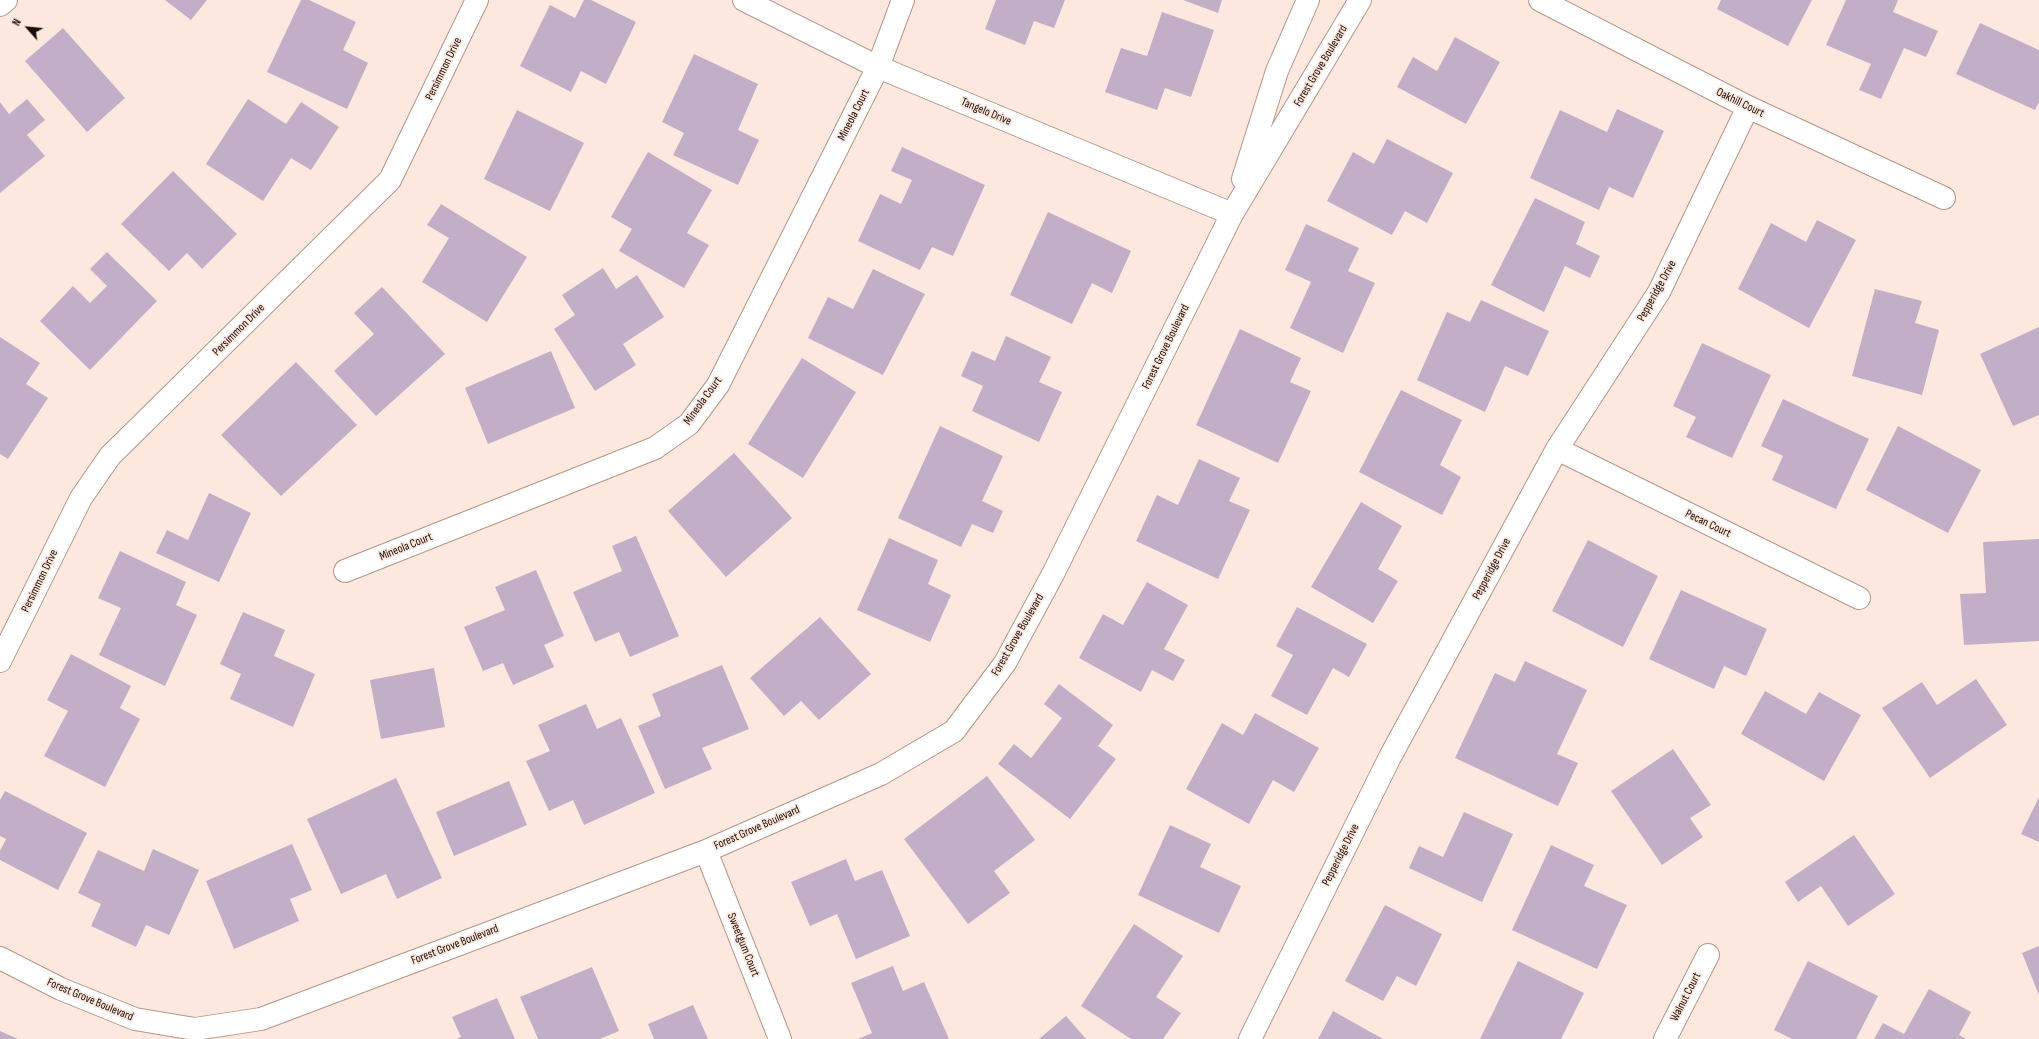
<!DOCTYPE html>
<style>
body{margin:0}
#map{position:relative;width:2039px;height:1039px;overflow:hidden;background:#fde8e0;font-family:"Sofia Sans Condensed",sans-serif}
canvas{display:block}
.north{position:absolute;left:8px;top:8px;width:40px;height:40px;-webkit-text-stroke:3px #fde8e0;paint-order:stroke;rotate:297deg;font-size:11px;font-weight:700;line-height:16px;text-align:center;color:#160b07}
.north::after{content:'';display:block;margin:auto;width:14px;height:18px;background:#160b07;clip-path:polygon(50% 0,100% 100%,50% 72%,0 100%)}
</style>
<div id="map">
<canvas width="2039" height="1039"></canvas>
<div class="north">N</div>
</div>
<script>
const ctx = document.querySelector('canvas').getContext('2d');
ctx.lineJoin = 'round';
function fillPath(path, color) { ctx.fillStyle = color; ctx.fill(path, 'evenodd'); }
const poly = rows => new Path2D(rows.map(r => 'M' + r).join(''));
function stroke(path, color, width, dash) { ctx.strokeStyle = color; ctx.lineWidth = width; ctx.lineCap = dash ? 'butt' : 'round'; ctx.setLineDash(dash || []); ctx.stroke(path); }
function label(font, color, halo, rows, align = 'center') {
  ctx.font = font + ' "Sofia Sans Condensed",sans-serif'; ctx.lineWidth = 3.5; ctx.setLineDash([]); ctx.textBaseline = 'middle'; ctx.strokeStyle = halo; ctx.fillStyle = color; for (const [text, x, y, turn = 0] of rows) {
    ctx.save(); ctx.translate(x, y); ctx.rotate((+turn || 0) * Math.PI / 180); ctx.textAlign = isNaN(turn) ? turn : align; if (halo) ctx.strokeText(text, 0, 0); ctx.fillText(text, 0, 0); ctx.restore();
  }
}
const building = poly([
 [165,0,207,0,191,20],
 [301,0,309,0,356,22,343,50,368,63,347,109,267,72],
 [584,0,591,0,636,22,606,84,581,71,571,92,520,66,550,5,575,18],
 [996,0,1065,0,1054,28,1034,21,1025,45,985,29],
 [1183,0,1222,0,1218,13],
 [1721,0,1812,0,1788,46,1717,9],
 [1846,0,1898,0,1893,12,1938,31,1926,57,1904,48,1881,99,1859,90,1871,64,1826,45],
 [1162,12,1214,30,1191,97,1165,88,1157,110,1105,92,1121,48,1147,56],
 [1980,23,2039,50,2039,102,2035,110,1956,74],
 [63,28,125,98,87,132,25,61],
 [1455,37,1500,62,1466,124,1397,87,1413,57,1437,71],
 [694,54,758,84,738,130,759,140,738,185,673,155,684,133,662,122],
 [27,99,45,120,27,135,45,156,0,193,0,102,9,114],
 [248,99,286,124,301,102,339,127,311,170,291,158,263,201,206,164],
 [1617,109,1664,131,1633,198,1609,187,1599,210,1530,178,1560,110,1607,132],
 [517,110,584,143,550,211,484,179],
 [1387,139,1453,173,1427,223,1405,211,1392,235,1327,201,1353,152,1374,164],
 [902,147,985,185,953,256,932,247,920,270,858,241,880,194,901,204,912,180,891,171],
 [648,152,712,190,687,233,709,245,684,288,619,251,632,229,611,217],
 [173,171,237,234,202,269,187,253,169,271,121,224],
 [1535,198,1585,222,1576,244,1600,256,1590,278,1565,266,1544,312,1491,285],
 [441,204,527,257,487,322,422,282,449,238,427,225],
 [1048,212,1131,251,1112,293,1092,283,1072,324,1010,295],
 [1817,220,1856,240,1809,328,1738,289,1771,223,1806,242],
 [1306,224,1359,248,1348,271,1375,283,1343,353,1290,328,1311,282,1285,270],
 [107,252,157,301,90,370,40,321,73,286,90,303,107,286,90,269],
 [603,268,616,289,637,275,664,317,623,344,636,365,595,391,554,329,575,315,562,295],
 [873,269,925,294,883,375,808,338,828,297,853,309],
 [382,287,445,354,376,416,334,371,374,334,354,313],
 [1875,289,1922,301,1915,323,1939,330,1922,395,1852,376],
 [1481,300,1549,331,1528,376,1505,366,1485,412,1417,380,1447,312,1470,322],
 [2039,327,2039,415,2013,426,1980,354],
 [1240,329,1301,358,1290,382,1311,391,1278,463,1196,425],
 [1006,336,1051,357,1039,382,1062,392,1039,442,972,411,983,386,961,376,972,351,995,361],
 [0,337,40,363,26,384,48,398,8,459,0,454],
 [1702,343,1771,375,1732,458,1686,437,1696,417,1673,406],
 [551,351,575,408,488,444,465,388],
 [802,358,856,392,803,478,748,444],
 [296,362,357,425,281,496,221,435],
 [1401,390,1462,420,1440,465,1461,477,1442,515,1359,472],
 [1783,399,1869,439,1836,509,1772,480,1783,456,1761,446],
 [940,426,1003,456,982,501,1003,511,993,533,972,524,961,547,898,518],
 [1898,426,1981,470,1948,533,1866,490],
 [734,453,792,518,726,577,668,511],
 [1199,459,1240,478,1229,501,1250,510,1218,579,1136,541,1157,495,1178,505],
 [209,493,251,513,219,582,156,553,167,530,188,540],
 [1361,502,1402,526,1378,569,1398,581,1373,623,1311,587],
 [636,536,679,636,630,657,619,632,595,642,573,592,622,571,612,546],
 [889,538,938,560,928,584,951,595,930,642,857,610],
 [2039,539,2039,641,1964,645,1960,594,1986,593,1983,542],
 [1588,540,1658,576,1623,647,1552,611],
 [120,551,186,582,176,605,197,615,165,686,99,655,121,608,98,598],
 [536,570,564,636,544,645,554,667,513,685,503,663,483,671,464,627,505,610,495,587],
 [1147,582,1188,605,1164,649,1185,660,1173,681,1152,670,1141,692,1079,658,1103,614,1123,625],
 [1681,590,1767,629,1746,676,1724,666,1714,689,1649,659],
 [1297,607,1367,644,1349,677,1333,668,1307,715,1271,696,1293,655,1276,646],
 [243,612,285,630,274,656,315,674,293,727,230,699,241,674,220,664],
 [820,617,871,674,819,720,801,701,784,716,750,678],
 [71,654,131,686,120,708,140,719,105,787,44,756,68,711,47,700],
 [1525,661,1587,690,1557,754,1578,763,1558,806,1455,758,1495,673,1515,682],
 [722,665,749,729,702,748,712,769,665,789,638,726,661,716,652,694],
 [434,668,445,727,381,739,370,680],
 [1976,679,2007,725,1930,778,1882,708,1922,682,1937,705],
 [1059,684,1113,725,1098,746,1116,759,1070,819,998,764,1014,744,1031,758,1062,718,1044,704],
 [1765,691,1806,714,1819,692,1861,715,1824,781,1741,734],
 [586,704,597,729,621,718,655,793,584,825,573,800,549,811,526,761,550,751,538,725],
 [1255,713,1319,748,1294,792,1273,780,1249,824,1186,789,1222,723,1243,735],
 [1673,749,1711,805,1690,818,1703,837,1662,865,1611,791],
 [987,776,1035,840,994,871,1010,893,968,924,904,839],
 [396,778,442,878,397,899,386,874,341,894,307,819],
 [509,781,527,825,454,856,436,812],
 [5,791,87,833,58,890,0,860,0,851,6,839,0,836,0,800],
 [2039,797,2039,842,2021,834],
 [1464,812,1513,834,1482,902,1409,868,1419,846,1443,857],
 [1170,825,1211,844,1200,867,1241,886,1219,933,1138,895],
 [1854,835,1895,894,1848,926,1821,886,1798,902,1785,882],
 [292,844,312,890,290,899,299,921,234,949,206,881],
 [1551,845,1594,865,1584,886,1627,905,1597,969,1512,930],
 [153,849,199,870,169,935,146,925,136,947,91,926,101,904,78,893,98,850,144,871],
 [846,859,855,881,882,870,910,936,856,959,837,914,810,926,791,882],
 [1385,905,1442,934,1416,986,1397,976,1383,1001,1345,981],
 [1134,924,1183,956,1156,997,1181,1013,1163,1039,1131,1039,1081,1006],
 [2039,946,2039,995,2022,953],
 [1518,961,1584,993,1561,1039,1480,1039],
 [1808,961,1878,996,1856,1039,1792,1039,1774,1030],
 [893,966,903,991,924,982,949,1039,858,1039,872,1033,851,983],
 [592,967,619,1031,600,1039,538,1039,520,997],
 [1929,989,1971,1012,1959,1035,1966,1039,1874,1039,1883,1023,1904,1034],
 [497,998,515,1039,456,1039,461,1037,452,1017],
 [693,1005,708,1039,654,1039,648,1024],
 [1333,1011,1383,1039,1318,1039],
 [1066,1016,1086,1039,1039,1039],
 [0,1031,18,1039,0,1039]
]);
const minor = poly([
 [744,0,878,67,1232,214],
 [1540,0,1748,107,1944,198],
 [0,5,6,0],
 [1243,179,1277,71,1308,0],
 [1557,449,1859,598],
 [345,571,655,448,689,424,718,385,878,67,903,0],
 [0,661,81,498,110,456,390,180,477,0],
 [706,851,780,1039],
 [0,958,61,989,135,1019,195,1029,261,1019,706,851,881,774,954,731,1005,663,1053,574,1232,214,1360,0],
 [1250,1039,1390,757,1557,449,1659,292,1748,107],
 [1665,1039,1708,955]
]);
const streetNames = [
 ["Forest Grove Boulevard",1321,66,-59],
 ["Persimmon Drive",444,69,-64],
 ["Oakhill Court",1740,103,26],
 ["Tangelo Drive",986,112,23],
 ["Mineola Court",854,115,-63],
 ["Pepperidge Drive",1657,291,-61],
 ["Persimmon Drive",239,330,-45],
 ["Forest Grove Boulevard",1166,347,-64],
 ["Mineola Court",703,401,-54],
 ["Pecan Court",1708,524,26],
 ["Mineola Court",406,547,-22],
 ["Pepperidge Drive",1492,569,-62],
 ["Persimmon Drive",40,581,-64],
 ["Forest Grove Boulevard",1018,635,-60],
 ["Forest Grove Boulevard",757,828,-24],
 ["Pepperidge Drive",1341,855,-63],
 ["Forest Grove Boulevard",455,945,-21],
 ["Sweetgum Court",743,945,68],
 ["Walnut Court",1686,997,-63],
 ["Forest Grove Boulevard",90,1000,23]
];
fillPath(building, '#c3aec8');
stroke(minor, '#b59589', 24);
stroke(minor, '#fff', 22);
label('12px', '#160b07', '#fde8e0', streetNames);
</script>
